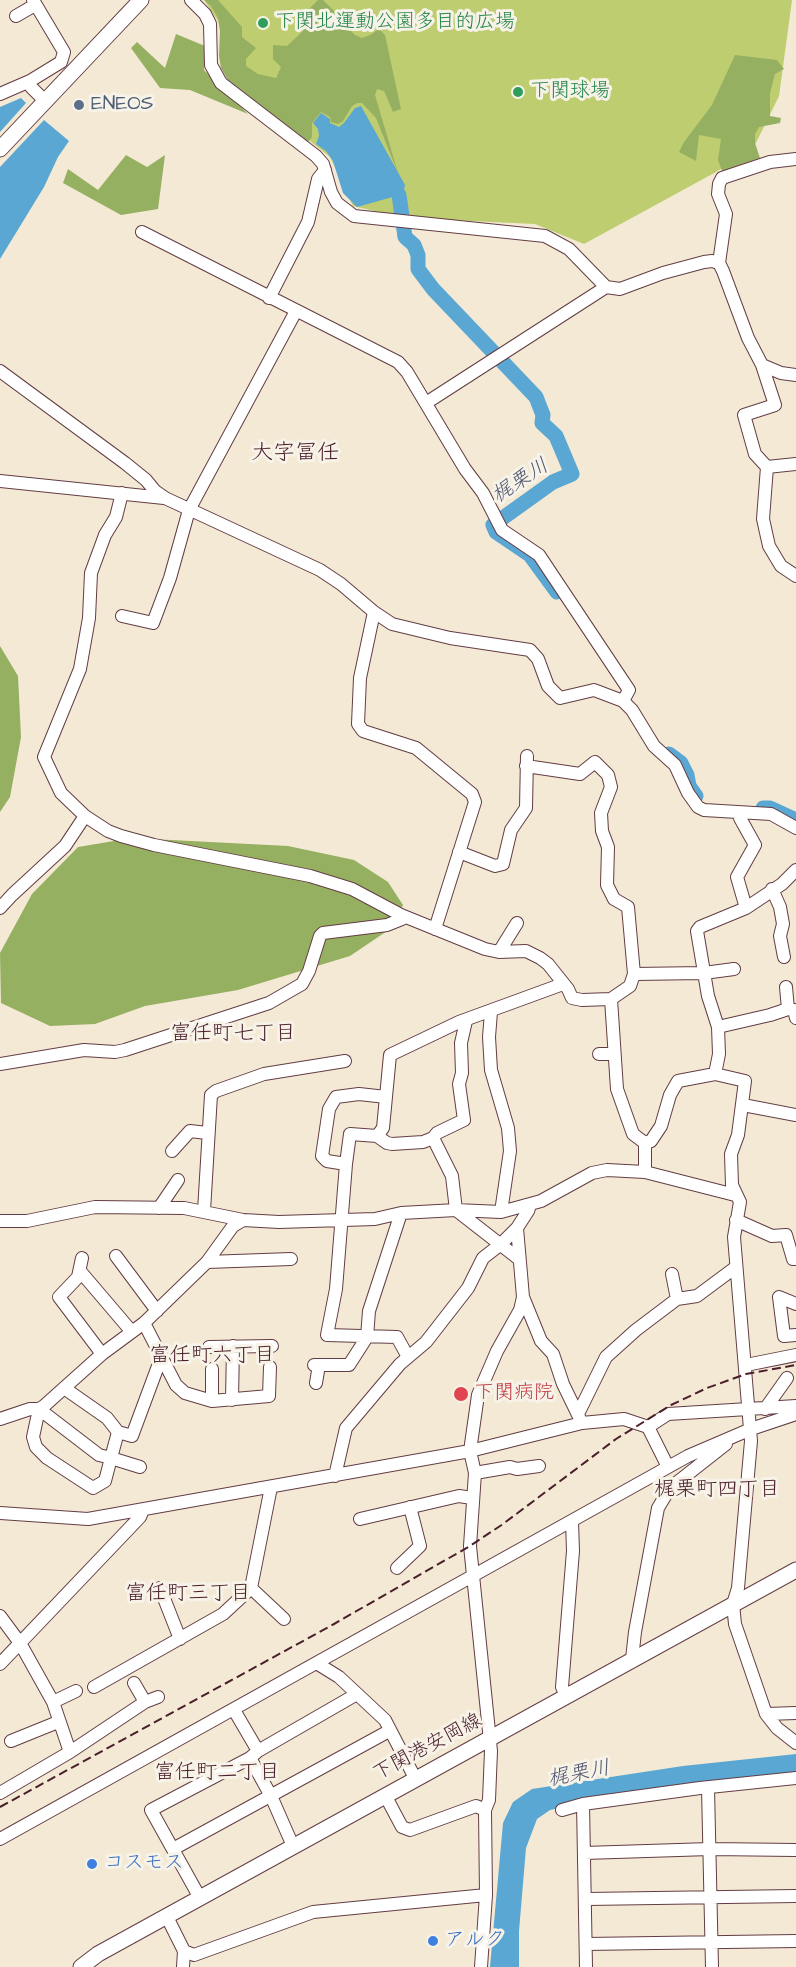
<!DOCTYPE html>
<meta charset="utf-8">
<style>
body{margin:0}
canvas{display:block;background:#f3e9d4}
</style>
<canvas width="796" height="1967"></canvas>
<script>
const ctx = document.querySelector('canvas').getContext('2d');
ctx.lineJoin = 'round';
function fillPath(path, color) { ctx.fillStyle = color; ctx.fill(path, 'evenodd'); }
const poly = rows => new Path2D(rows.map(r => 'M' + r).join(''));
function stroke(path, color, width, dash) { ctx.strokeStyle = color; ctx.lineWidth = width; ctx.lineCap = dash ? 'butt' : 'round'; ctx.setLineDash(dash || []); ctx.stroke(path); }
function label(font, color, halo, rows, align = 'center') {
  ctx.font = font + ' "Architects Daughter","Klee One",sans-serif'; ctx.lineWidth = 6; ctx.setLineDash([]); ctx.textBaseline = 'middle'; ctx.strokeStyle = halo; ctx.fillStyle = color; for (const [text, x, y, turn = 0] of rows) {
    ctx.save(); ctx.translate(x, y); ctx.rotate((+turn || 0) * Math.PI / 180); ctx.textAlign = isNaN(turn) ? turn : align; if (halo) ctx.strokeText(text, 0, 0); ctx.fillText(text, 0, 0); ctx.restore();
  }
}
const green = poly([
 [204,0,792,0,779,96,753,149,716,172,584,244,535,224,405,218,353,206,330,157,230,77,218,21]
]);
const forest = poly([
 [204,0,218,0,242,27,242,37,256,48,246,59,246,66,258,74,276,78,281,67,273,59,273,45,287,46,303,31,304,14,318,0,323,0,339,16,347,16,346,26,355,35,362,38,370,35,379,29,385,35,401,109,393,112,384,91,377,89,375,95,398,173,376,118,362,103,357,103,352,106,343,121,338,124,331,122,330,117,321,112,312,123,312,137,308,142,228,80,221,68,219,56,220,30,218,18,211,6],
 [176,34,205,46,204,70,248,114,190,90,160,88,131,48,137,42,165,68],
 [735,55,777,60,784,69,775,74,770,93,770,116,781,118,780,123,759,127,755,134,755,143,760,158,722,171,718,160,721,139,699,135,696,161,679,152,684,142,712,105],
 [126,155,147,167,165,155,158,209,121,215,63,183,68,169,98,190],
 [0,646,18,676,21,737,10,797,0,812],
 [132,838,288,846,354,860,388,882,403,905,390,929,350,956,238,990,145,1006,95,1024,50,1026,1,1003,0,953,32,894,78,847]
]);
const water = poly([
 [21,98,26,103,0,132,0,107],
 [361,106,405,185,403,194,357,207,343,193,333,161,326,151,316,144,319,136,318,129,313,123,321,113,330,119,330,123,339,127,344,123,355,108],
 [44,120,69,141,58,157,44,187,0,259,0,167],
 [796,1754,796,1775,591,1801,550,1810,537,1819,526,1848,519,1931,519,1967,490,1967,503,1823,513,1802,532,1789,683,1766]
]);
const river = poly([
 [399,195,405,237,414,245,418,255,418,269,433,289,536,397,543,415,542,423,556,436,572,474,553,482,493,525,496,532,530,555,557,592],
 [669,754,681,763,687,775,689,786,696,796],
 [763,808,770,808,796,820]
]);
const minor = poly([
 [191,0,205,14,210,24,211,65,221,83,316,156,323,164,331,192,337,203,354,216,545,236,569,249,606,287,620,289,663,273,704,262,712,261,719,263],
 [16,16,35,5],
 [30,81,31,87,45,101],
 [0,94,30,81,61,62,64,52,33,0],
 [142,232,398,362,407,372,465,469,483,493,502,530,539,555,629,690,623,701],
 [269,298,308,222,318,179,325,170],
 [762,365,781,373,796,375],
 [0,371,125,463,146,480,155,491,165,498,320,570,341,584,374,612,392,624,450,638,530,650,538,659,548,686,560,698,594,690,623,701,632,710,654,746,675,765,688,793,698,807,704,810,771,814,796,828],
 [426,403,606,287],
 [767,467,755,454,744,415,775,405,762,365,748,338,723,271,719,263,726,214,718,194,719,184,722,178,770,162,796,159],
 [767,467,763,519,769,546,781,566,796,576],
 [767,467,796,464],
 [0,481,164,498],
 [122,493,116,517,105,535,91,573,89,618,80,669,44,757,61,793,85,816,108,831,121,836,154,845,310,876,352,889,401,915,485,949,499,952,526,951,540,958,548,964,568,989,572,998,582,1000,611,999,630,986,634,974,628,907,614,899,607,885,608,847,602,831,601,813,611,787,608,775,595,762,580,774,526,766],
 [374,612,360,678,358,724,363,731,416,748,472,794,475,802,435,929],
 [122,616,153,623,170,578,189,510,296,311],
 [740,814,740,818,755,845,737,877,746,908],
 [459,852,495,866,503,864,511,830,526,808,527,756],
 [772,889,780,907,783,924,780,936,784,957],
 [0,908,12,895,65,846,85,816],
 [499,952,517,923],
 [634,974,704,973,734,969],
 [786,987,788,1009],
 [611,999,617,1089,633,1134,645,1143],
 [491,1012,489,1037,491,1070,508,1128,510,1151,501,1212],
 [466,1021,461,1043,462,1073,459,1084,464,1120,437,1133,433,1138,423,1142,392,1144,387,1143,377,1136,383,1128,390,1055,459,1022,563,984],
 [718,1027,770,1015,788,1009,794,1010,796,1018],
 [599,1054,614,1054],
 [0,1064,84,1050,115,1052,125,1050,269,1003,302,984,309,971,320,936,323,933,387,925,402,919,401,915],
 [715,1074,719,1054,718,1027,708,996,697,931,700,927,746,908,782,884,796,870],
 [743,1105,796,1115],
 [377,1136,350,1134,346,1164,336,1289,327,1335,397,1337,408,1357],
 [433,1138,452,1176,456,1210,519,1259],
 [645,1143,651,1141,661,1126,670,1095,678,1081,715,1074,745,1081,738,1135,731,1154,732,1185,740,1202,734,1237,751,1441,738,1588,733,1604,735,1624,766,1714,777,1728,796,1743],
 [172,1151,190,1131,207,1133],
 [346,1164,327,1161,322,1156,329,1109,336,1097,359,1094,386,1097],
 [645,1172,645,1143],
 [159,1208,178,1180],
 [204,1211,211,1095,216,1091,264,1074,345,1061],
 [736,1220,772,1236,786,1235,793,1259,796,1259],
 [0,1221,27,1221,95,1207,184,1208,243,1220,279,1222,375,1219,401,1213,456,1210,501,1212,541,1201,592,1173,607,1170,645,1172,735,1195],
 [517,1228,523,1297,541,1341,553,1354,563,1384,580,1419],
 [116,1256,157,1311],
 [82,1258,78,1277,59,1297,102,1354],
 [207,1262,291,1259],
 [80,1271,132,1332],
 [672,1274,677,1299],
 [796,1304,779,1297,784,1336,796,1335],
 [144,1323,176,1385,185,1393,212,1401,269,1396,270,1367],
 [209,1347,272,1346],
 [314,1365,349,1365,367,1337,369,1311,401,1213],
 [746,1365,796,1355],
 [316,1383,319,1365],
 [64,1388,107,1418,118,1432,111,1458,105,1481,93,1488,47,1458,36,1447,33,1437,39,1409,99,1455,111,1458,140,1467],
 [232,1400,233,1346],
 [212,1401,212,1369],
 [765,1409,787,1378],
 [578,1414,606,1357,636,1330,677,1299,697,1296,736,1267],
 [0,1419,30,1409,39,1409,44,1406,102,1354,144,1323,207,1262,233,1226,243,1220],
 [648,1427,668,1467],
 [118,1432,132,1436,161,1358],
 [475,1473,510,1467,517,1469,539,1466],
 [335,1476,346,1428,400,1364,426,1342,468,1288,483,1258,501,1244,517,1228,528,1211,530,1205],
 [0,1513,88,1519,470,1451,582,1423,624,1419,648,1427,668,1414,796,1406],
 [360,1519,459,1496,472,1498],
 [397,1568,420,1546,410,1507],
 [160,1588,180,1639],
 [251,1588,284,1619],
 [0,1616,20,1643,53,1702,70,1752,145,1702,158,1697],
 [632,1659,635,1632,658,1508,670,1488,726,1444],
 [0,1664,140,1517,143,1510],
 [318,1664,339,1677,385,1720,415,1778],
 [134,1683,145,1702],
 [94,1687,223,1614,251,1588,271,1487],
 [566,1696,562,1687,573,1551,572,1521],
 [53,1702,76,1691],
 [234,1710,258,1751],
 [766,1714,796,1713],
 [11,1741,58,1722],
 [250,1758,271,1796,293,1846],
 [708,1788,712,1967],
 [0,1793,70,1752],
 [385,1795,402,1827,410,1830,476,1806,485,1810],
 [583,1804,586,1967],
 [562,1810,583,1804,700,1788,796,1778],
 [0,1839,688,1456,751,1429,796,1414],
 [173,1849,389,1731],
 [584,1853,710,1849,796,1850],
 [200,1898,151,1810,250,1758,258,1751,357,1694],
 [586,1899,796,1896],
 [167,1917,184,1951,194,1955,313,1912,486,1895],
 [586,1944,796,1941],
 [183,1967,184,1951],
 [481,1967,486,1895,485,1810,489,1800,491,1751,470,1546,475,1473,470,1451,478,1395,497,1351,520,1310,523,1297]
]);
const major = poly([
 [0,149,141,0],
 [81,1967,98,1954,796,1570]
]);
const rail = poly([
 [0,1807,334,1624,470,1546,503,1524,616,1439,671,1405,707,1388,746,1374,796,1365]
]);
const markers = [
 [263,23,6,"#2e9e5b"],
 [518,92,6,"#2e9e5b"],
 [79,105,6,"#5c6f8a"],
 [461,1394,8,"#e0444e"],
 [92,1864,6,"#3f7fe0"],
 [433,1941,6,"#3f7fe0"]
];
const leisureNames = [
 ["下関北運動公園多目的広場",275,23],
 ["下関球場",530,92]
];
const serviceNames = [
 ["ENEOS",91,105]
];
const healthNames = [
 ["下関病院",474,1394]
];
const streetNames = [
 ["下関港安岡線",428,1748,-28]
];
const shopNames = [
 ["コスモス",104,1864],
 ["アルク",445,1941]
];
const waterNames = [
 ["梶栗川",521,482,-33],
 ["梶栗川",579,1775,-11]
];
const neighbourhoodNames = [
 ["富任町七丁目",233,1035],
 ["富任町六丁目",212,1357],
 ["梶栗町四丁目",717,1491],
 ["富任町三丁目",188,1595],
 ["富任町二丁目",217,1774]
];
const quarterNames = [
 ["大字冨任",295,454]
];
fillPath(green, '#becd6f');
fillPath(forest, '#96b062');
fillPath(water, '#59a7d2');
stroke(river, '#59a7d2', 15);
stroke(minor, '#633d44', 14);
stroke(major, '#633d44', 17);
stroke(minor, '#fff', 12);
stroke(major, '#fff', 15);
stroke(rail, '#4a1f2b', 2, [9, 4.5]);
for (const [x, y, r, color] of markers) { const dot = new Path2D(); dot.arc(x, y, r, 0, 2 * Math.PI); ctx.fillStyle = color; ctx.fill(dot); stroke(dot, '#f7f3e8', 2); }
label('20px', '#27864d', '#f7f3e8', leisureNames, 'left');
label('20px', '#4e5e75', '#f7f3e8', serviceNames, 'left');
label('20px', '#be3a42', '#f7f3e8', healthNames, 'left');
label('20px', '#4a1f2b', '#f7f3e8', streetNames);
label('20px', '#366cbe', '#f7f3e8', shopNames, 'left');
label('italic 21px', '#50556e', '#f7f3e8', waterNames);
label('21px', '#4a1f2b', '#f7f3e8', neighbourhoodNames);
label('22px', '#4a1f2b', '#f7f3e8', quarterNames);
</script>
